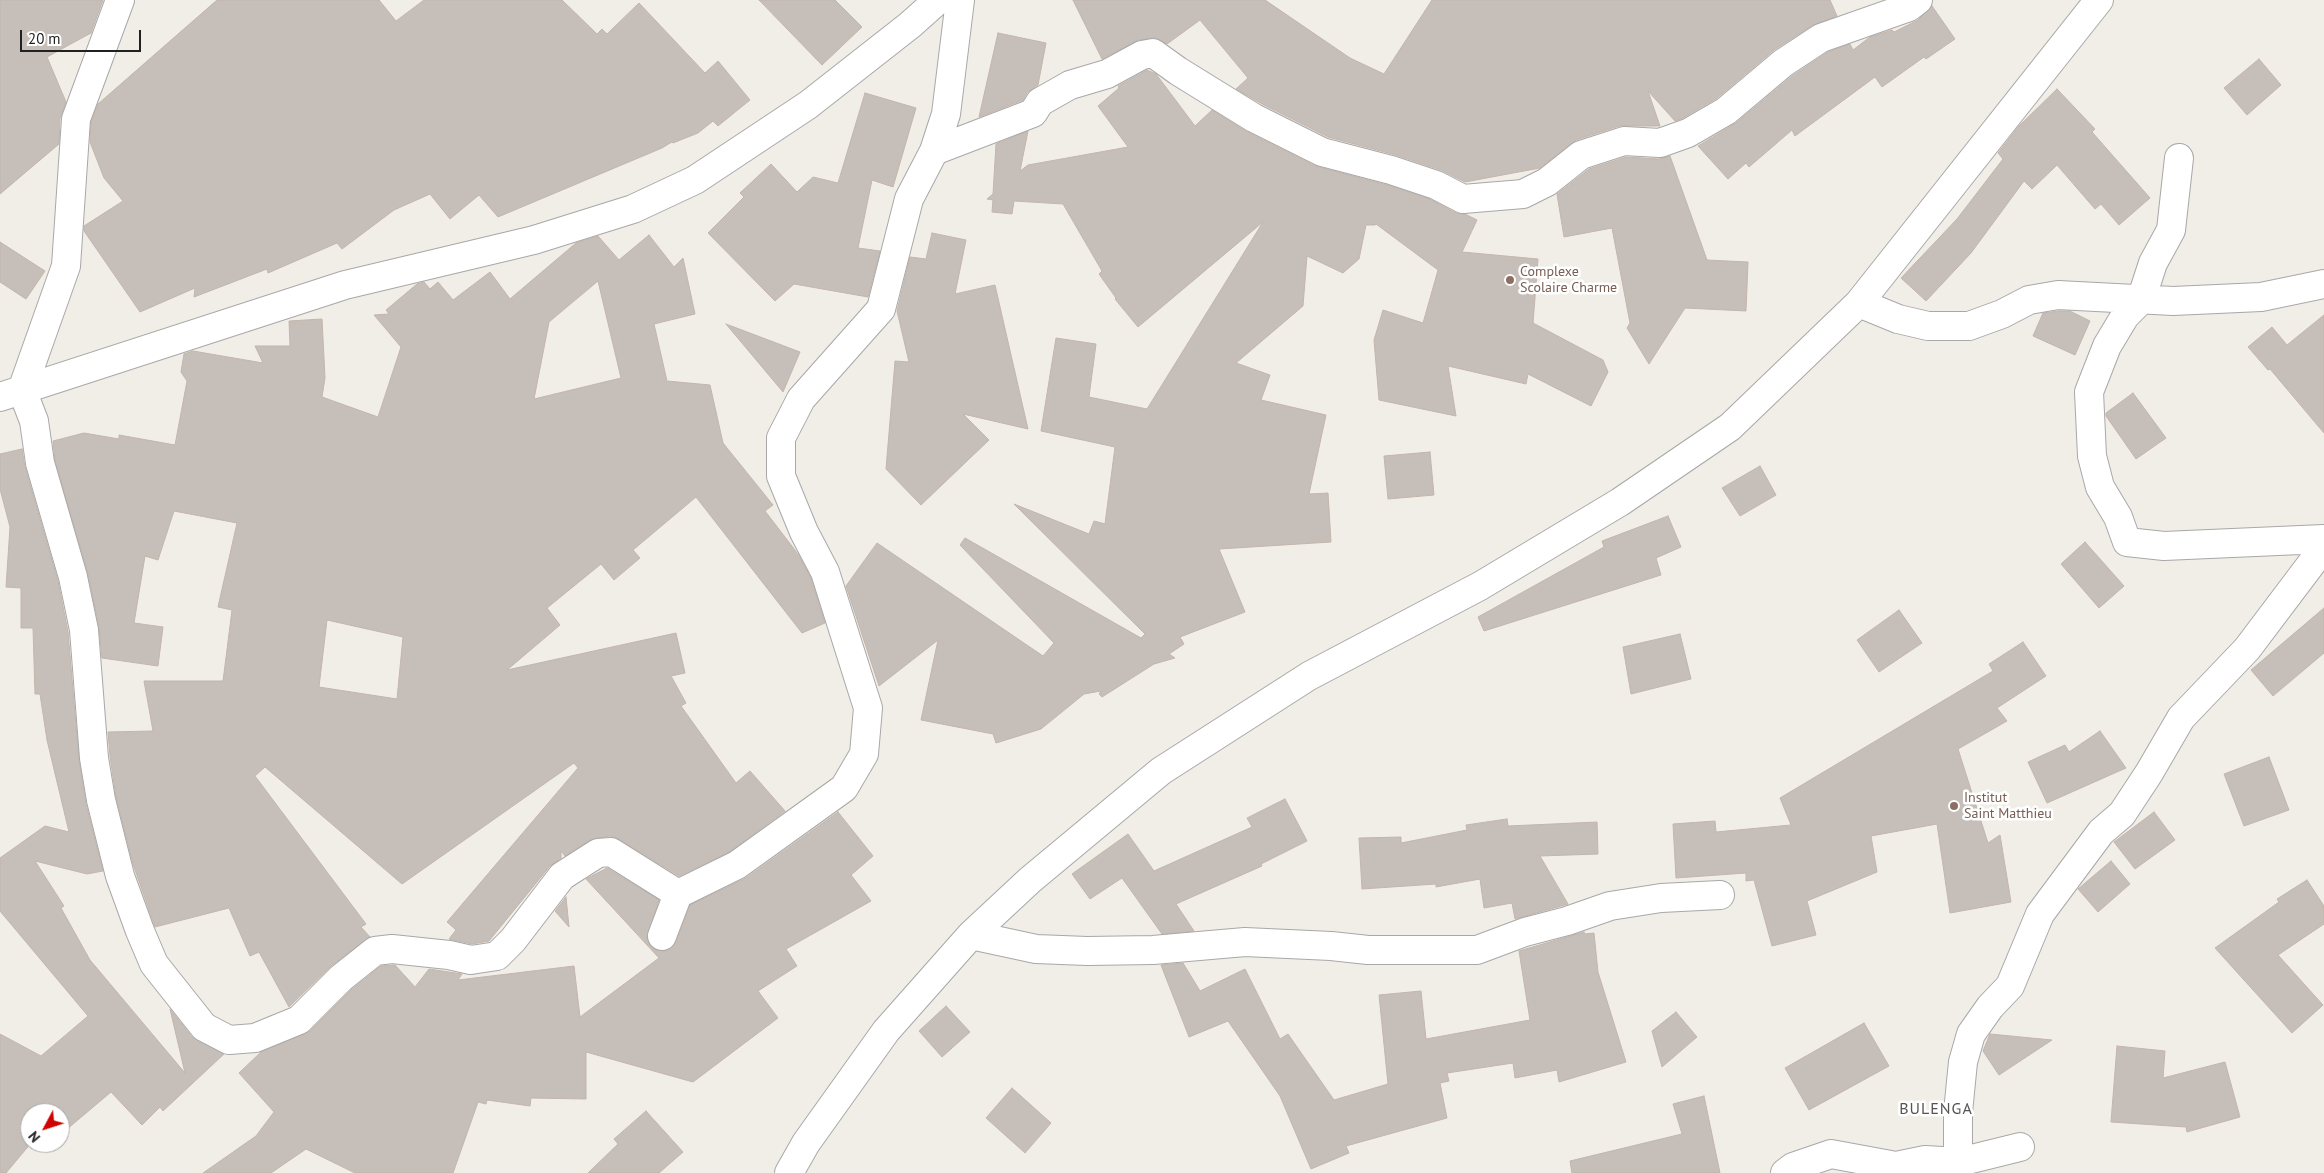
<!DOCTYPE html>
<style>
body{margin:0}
#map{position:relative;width:2324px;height:1173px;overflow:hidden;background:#f1eee8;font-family:"PT Sans",sans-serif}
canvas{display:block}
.north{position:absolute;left:20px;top:1103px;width:50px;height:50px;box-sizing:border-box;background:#fff;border:1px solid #a6a6a6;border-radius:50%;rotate:230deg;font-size:14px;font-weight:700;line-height:20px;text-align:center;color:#212121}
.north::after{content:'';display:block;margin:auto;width:18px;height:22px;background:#d00303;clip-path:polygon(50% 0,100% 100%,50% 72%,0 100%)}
.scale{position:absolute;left:20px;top:30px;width:121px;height:22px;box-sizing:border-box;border:2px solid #212121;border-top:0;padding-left:6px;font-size:15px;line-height:18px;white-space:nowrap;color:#212121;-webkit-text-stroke:4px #fff;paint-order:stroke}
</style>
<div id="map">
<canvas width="2324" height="1173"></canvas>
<div class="north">N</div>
<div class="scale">20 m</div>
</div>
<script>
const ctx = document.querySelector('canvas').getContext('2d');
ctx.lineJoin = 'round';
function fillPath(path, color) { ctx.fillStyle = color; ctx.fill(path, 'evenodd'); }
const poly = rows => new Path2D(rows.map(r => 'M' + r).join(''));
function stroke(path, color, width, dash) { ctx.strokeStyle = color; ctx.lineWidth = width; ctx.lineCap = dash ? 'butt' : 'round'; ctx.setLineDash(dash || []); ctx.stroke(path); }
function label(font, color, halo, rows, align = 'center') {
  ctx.font = font + ' "PT Sans",sans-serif'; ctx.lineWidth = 5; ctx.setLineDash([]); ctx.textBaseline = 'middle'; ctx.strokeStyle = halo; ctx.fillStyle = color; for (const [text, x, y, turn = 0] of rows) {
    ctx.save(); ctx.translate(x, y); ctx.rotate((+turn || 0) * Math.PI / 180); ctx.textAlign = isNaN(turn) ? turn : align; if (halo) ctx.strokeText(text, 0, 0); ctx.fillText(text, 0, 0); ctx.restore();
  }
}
const building = poly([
 [0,0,103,0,91,33,47,57,66,102,60,118,59,144,0,194,0,0],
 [217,0,379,0,396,21,424,0,562,0,597,34,602,29,607,34,639,3,705,73,718,61,750,100,718,126,713,121,698,133,673,143,672,142,662,148,498,217,479,195,450,219,430,194,394,210,342,249,337,243,268,273,267,269,194,297,195,288,140,312,84,231,84,226,123,201,104,178,90,142,91,122,98,104,217,0],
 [759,0,835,0,862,27,822,65,759,0],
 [1073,0,1265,0,1350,58,1384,74,1432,0,1830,0,1837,16,1813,25,1774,50,1717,98,1681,119,1675,121,1648,91,1660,126,1619,126,1576,140,1540,168,1465,182,1441,170,1396,155,1328,137,1262,104,1236,89,1248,78,1200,20,1167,44,1156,38,1139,40,1102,59,1073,0],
 [1932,6,1955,39,1926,59,1924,57,1882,87,1875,77,1795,136,1792,130,1749,167,1746,163,1728,179,1698,146,1736,123,1792,76,1828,52,1850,44,1853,50,1870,37,1892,30,1894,32,1918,20,1932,6],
 [998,33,1046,43,1038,85,1027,93,1023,100,979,117,998,33],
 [2259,59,2281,85,2247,115,2224,88,2259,59],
 [1147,70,1156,74,1195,126,1212,110,1247,132,1315,166,1387,185,1430,199,1456,213,1465,214,1477,220,1462,252,1538,259,1533,323,1603,360,1608,372,1591,406,1528,374,1526,384,1448,366,1456,416,1379,400,1374,340,1383,310,1423,323,1438,270,1376,224,1375,225,1366,225,1359,259,1343,273,1307,256,1303,306,1236,363,1270,375,1261,400,1326,415,1309,494,1328,493,1331,542,1219,549,1245,612,1180,637,1184,644,1169,654,1175,658,1154,664,1102,697,1099,694,1101,691,1084,694,1041,729,996,743,993,734,921,720,938,640,879,686,846,586,877,543,1043,656,1054,643,960,545,965,538,1141,638,1145,634,1014,504,1089,534,1094,521,1105,524,1115,447,1041,431,1056,338,1096,344,1089,397,1147,409,1263,222,1138,327,1115,299,1116,298,1099,274,1102,271,1063,204,1014,201,1012,214,992,212,993,200,987,199,993,194,996,144,1028,131,1020,171,1028,165,1128,147,1098,106,1119,88,1118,86,1147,70],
 [2057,89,2095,129,2092,132,2150,198,2119,225,2101,204,2095,209,2057,165,2032,189,2024,181,1971,253,1926,301,1901,278,1957,219,2003,159,1998,153,2019,126,2057,89],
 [865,93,916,108,893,187,872,180,858,248,880,251,868,297,794,284,775,301,708,233,744,197,740,193,771,164,797,192,813,177,838,183,865,93],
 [1670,156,1707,260,1748,262,1746,311,1685,308,1649,364,1627,328,1630,323,1612,228,1564,237,1557,194,1589,169,1626,157,1659,159,1670,156],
 [932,233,966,240,955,294,995,285,1028,429,963,414,989,440,921,505,886,469,895,361,909,362,897,311,910,257,926,259,932,233],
 [649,235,674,267,683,258,695,314,654,324,667,381,710,385,723,443,773,505,765,511,798,554,811,578,825,623,802,633,696,497,633,550,640,558,614,580,601,564,547,608,560,625,507,670,676,633,685,673,671,676,686,703,681,706,736,783,750,771,785,811,729,852,679,876,619,839,610,836,590,840,565,856,561,851,561,858,550,866,489,941,472,944,449,939,456,930,447,922,578,768,574,763,402,884,265,767,255,776,366,924,361,927,370,937,331,966,289,1007,259,952,250,956,229,908,155,927,133,864,116,797,110,756,108,732,153,731,144,681,223,681,232,610,218,607,237,523,174,511,158,560,145,556,134,623,163,627,158,666,102,658,99,627,88,574,55,460,53,441,84,433,119,439,119,435,175,445,187,381,181,372,184,354,193,351,263,363,255,346,290,346,289,321,322,319,325,378,322,397,378,417,401,347,374,315,389,314,386,310,417,284,424,282,430,289,438,282,453,300,490,272,510,299,576,243,598,236,619,260,649,235],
 [598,281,621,378,534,399,549,322,598,281],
 [327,620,403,637,397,699,319,687,327,620],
 [0,242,45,271,26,299,0,282,0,242],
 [2059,311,2070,311,2090,321,2075,355,2033,336,2043,313,2059,311],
 [2324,315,2324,433,2270,369,2268,370,2248,347,2272,327,2287,345,2324,315],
 [726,324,800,352,783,392,726,324],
 [2133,393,2166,438,2136,459,2106,416,2106,413,2133,393],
 [22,449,25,467,58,581,68,632,79,760,86,804,103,871,87,874,35,861,64,906,61,908,90,960,185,1073,170,1009,192,1037,224,1054,163,1111,160,1107,142,1125,111,1092,60,1135,60,1113,30,1113,31,1143,6,1173,0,1173,0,1034,41,1056,88,1016,0,911,0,858,45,826,69,832,47,740,40,694,35,694,33,628,21,628,21,588,6,587,10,527,0,489,0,454,22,449],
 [1430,452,1434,495,1388,499,1384,456,1430,452],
 [1760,466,1776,495,1740,516,1722,488,1760,466],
 [1668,516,1681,547,1656,558,1661,575,1484,631,1478,617,1604,547,1602,541,1668,516],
 [2085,542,2124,586,2099,608,2061,564,2085,542],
 [2324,608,2324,653,2273,696,2251,670,2324,608],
 [1899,610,1922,643,1879,672,1857,640,1899,610],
 [1680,634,1691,679,1631,694,1623,647,1680,634],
 [2023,642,2046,676,1997,708,2007,721,1958,749,1988,843,2000,835,2011,902,1950,913,1937,824,1871,836,1877,872,1807,901,1816,935,1772,946,1754,880,1746,881,1746,873,1676,878,1673,824,1715,821,1716,832,1791,825,1780,798,1993,671,1989,664,2023,642],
 [2100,731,2126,768,2047,803,2028,762,2065,745,2069,752,2100,731],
 [2269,757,2289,810,2244,826,2224,774,2269,757],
 [1285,799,1307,841,1261,864,1262,866,1176,904,1194,931,1162,934,1122,878,1090,899,1072,874,1128,834,1154,871,1252,827,1247,818,1285,799],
 [838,812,873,856,851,875,871,901,786,949,797,966,758,991,778,1018,693,1082,586,1052,586,1099,531,1098,530,1106,487,1100,486,1104,478,1102,453,1173,355,1173,306,1149,271,1173,203,1173,256,1136,274,1112,239,1073,261,1052,310,1031,351,990,381,966,395,965,415,987,429,969,462,974,458,980,574,966,580,1017,659,958,586,879,607,868,659,900,647,938,650,945,656,950,665,951,671,948,676,942,690,905,746,878,838,812],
 [2154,812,2175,840,2135,869,2114,842,2154,812],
 [1507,819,1508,826,1597,822,1598,854,1540,856,1568,904,1515,919,1512,903,1484,908,1480,879,1436,887,1436,884,1362,889,1359,838,1401,837,1401,843,1467,830,1466,825,1507,819],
 [2111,861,2130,884,2098,912,2078,889,2111,861],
 [2307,880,2324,906,2324,924,2278,955,2323,1005,2292,1033,2215,948,2279,902,2277,899,2307,880],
 [566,897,569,927,555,911,566,897],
 [1584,932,1585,934,1594,933,1598,972,1626,1062,1559,1082,1557,1070,1515,1078,1513,1063,1447,1073,1449,1081,1440,1083,1447,1118,1346,1146,1349,1153,1311,1169,1280,1096,1228,1021,1189,1037,1161,965,1183,963,1200,991,1245,969,1280,1039,1288,1034,1334,1100,1388,1084,1379,995,1421,991,1426,1039,1530,1020,1519,951,1584,932],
 [946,1006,970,1032,942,1057,919,1031,946,1006],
 [1676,1012,1697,1037,1662,1067,1652,1031,1676,1012],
 [1864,1023,1889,1066,1809,1110,1785,1068,1864,1023],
 [1990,1034,2052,1040,1999,1075,1983,1051,1990,1034],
 [2117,1046,2165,1051,2163,1078,2225,1062,2240,1117,2187,1132,2186,1127,2111,1122,2117,1046],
 [1012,1088,1051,1123,1025,1153,986,1118,1012,1088],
 [1704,1096,1720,1173,1572,1173,1570,1161,1682,1134,1673,1104,1704,1096],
 [646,1111,683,1152,659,1173,588,1173,618,1144,614,1139,646,1111]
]);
const minor = poly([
 [120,0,76,119,66,266,22,390,34,421,40,463,73,577,84,630,94,758,101,800,120,876,140,931,154,964,204,1027,229,1040,255,1038,299,1020,341,978,375,951,392,949,449,955,471,960,497,956,513,940,562,876,598,853,611,852,678,894],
 [934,151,1033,113,1040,102,1070,85,1107,74,1142,55,1153,53,1178,71,1254,118,1322,152,1391,170,1436,185,1463,199,1523,194,1547,182,1581,155,1624,141,1660,143,1688,133,1726,111,1783,63,1821,38,1909,7,1918,0],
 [2179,158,2171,230,2153,263,2141,300,2125,316,2107,346,2089,392,2092,456,2100,487,2118,517,2127,542,2164,546,2324,539],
 [1859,303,1898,319,1928,326,1969,326,2002,314,2029,300,2058,295,2173,301,2261,297,2324,284],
 [0,397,345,285,534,240,633,209,695,180,808,105,910,25,938,0],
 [971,935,1036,949,1087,951,1153,950,1245,942,1331,946,1368,950,1477,950,1525,932,1567,921,1610,906,1661,898,1720,895],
 [662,936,678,894,737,865,844,788,864,754,868,708,825,572,804,532,781,476,781,438,801,399,881,309,909,199,934,151,946,114,960,0],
 [789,1173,806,1143,886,1031,971,935,1030,880,1161,771,1309,676,1480,586,1620,502,1730,427,1859,303,2099,0],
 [1785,1173,1793,1167,1831,1154,1896,1166,1925,1160,1959,1162,2020,1147],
 [1958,1173,1958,1112,1963,1062,1971,1034,1990,1007,2010,986,2040,914,2101,832,2122,814,2149,773,2181,718,2247,649,2324,547]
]);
const markers = [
 [1510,280,5,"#8d6e63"],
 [1954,806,5,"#8d6e63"]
];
const educationNames = [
 ["Complexe",1520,272],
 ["Scolaire Charme",1520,288],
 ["Institut",1964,798],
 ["Saint Matthieu",1964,814]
];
const quarterNames = [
 ["BULENGA",1936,1109]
];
fillPath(building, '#c6beb8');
stroke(building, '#c3b5ab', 1);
stroke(minor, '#a8a8a8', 30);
stroke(minor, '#fff', 28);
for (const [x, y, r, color] of markers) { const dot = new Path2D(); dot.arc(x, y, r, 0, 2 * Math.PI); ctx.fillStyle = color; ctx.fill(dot); stroke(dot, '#fff', 2); }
label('14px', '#785e54', '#fff', educationNames, 'left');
ctx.letterSpacing = '1px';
label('16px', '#545454', '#fff', quarterNames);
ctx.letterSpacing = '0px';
</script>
